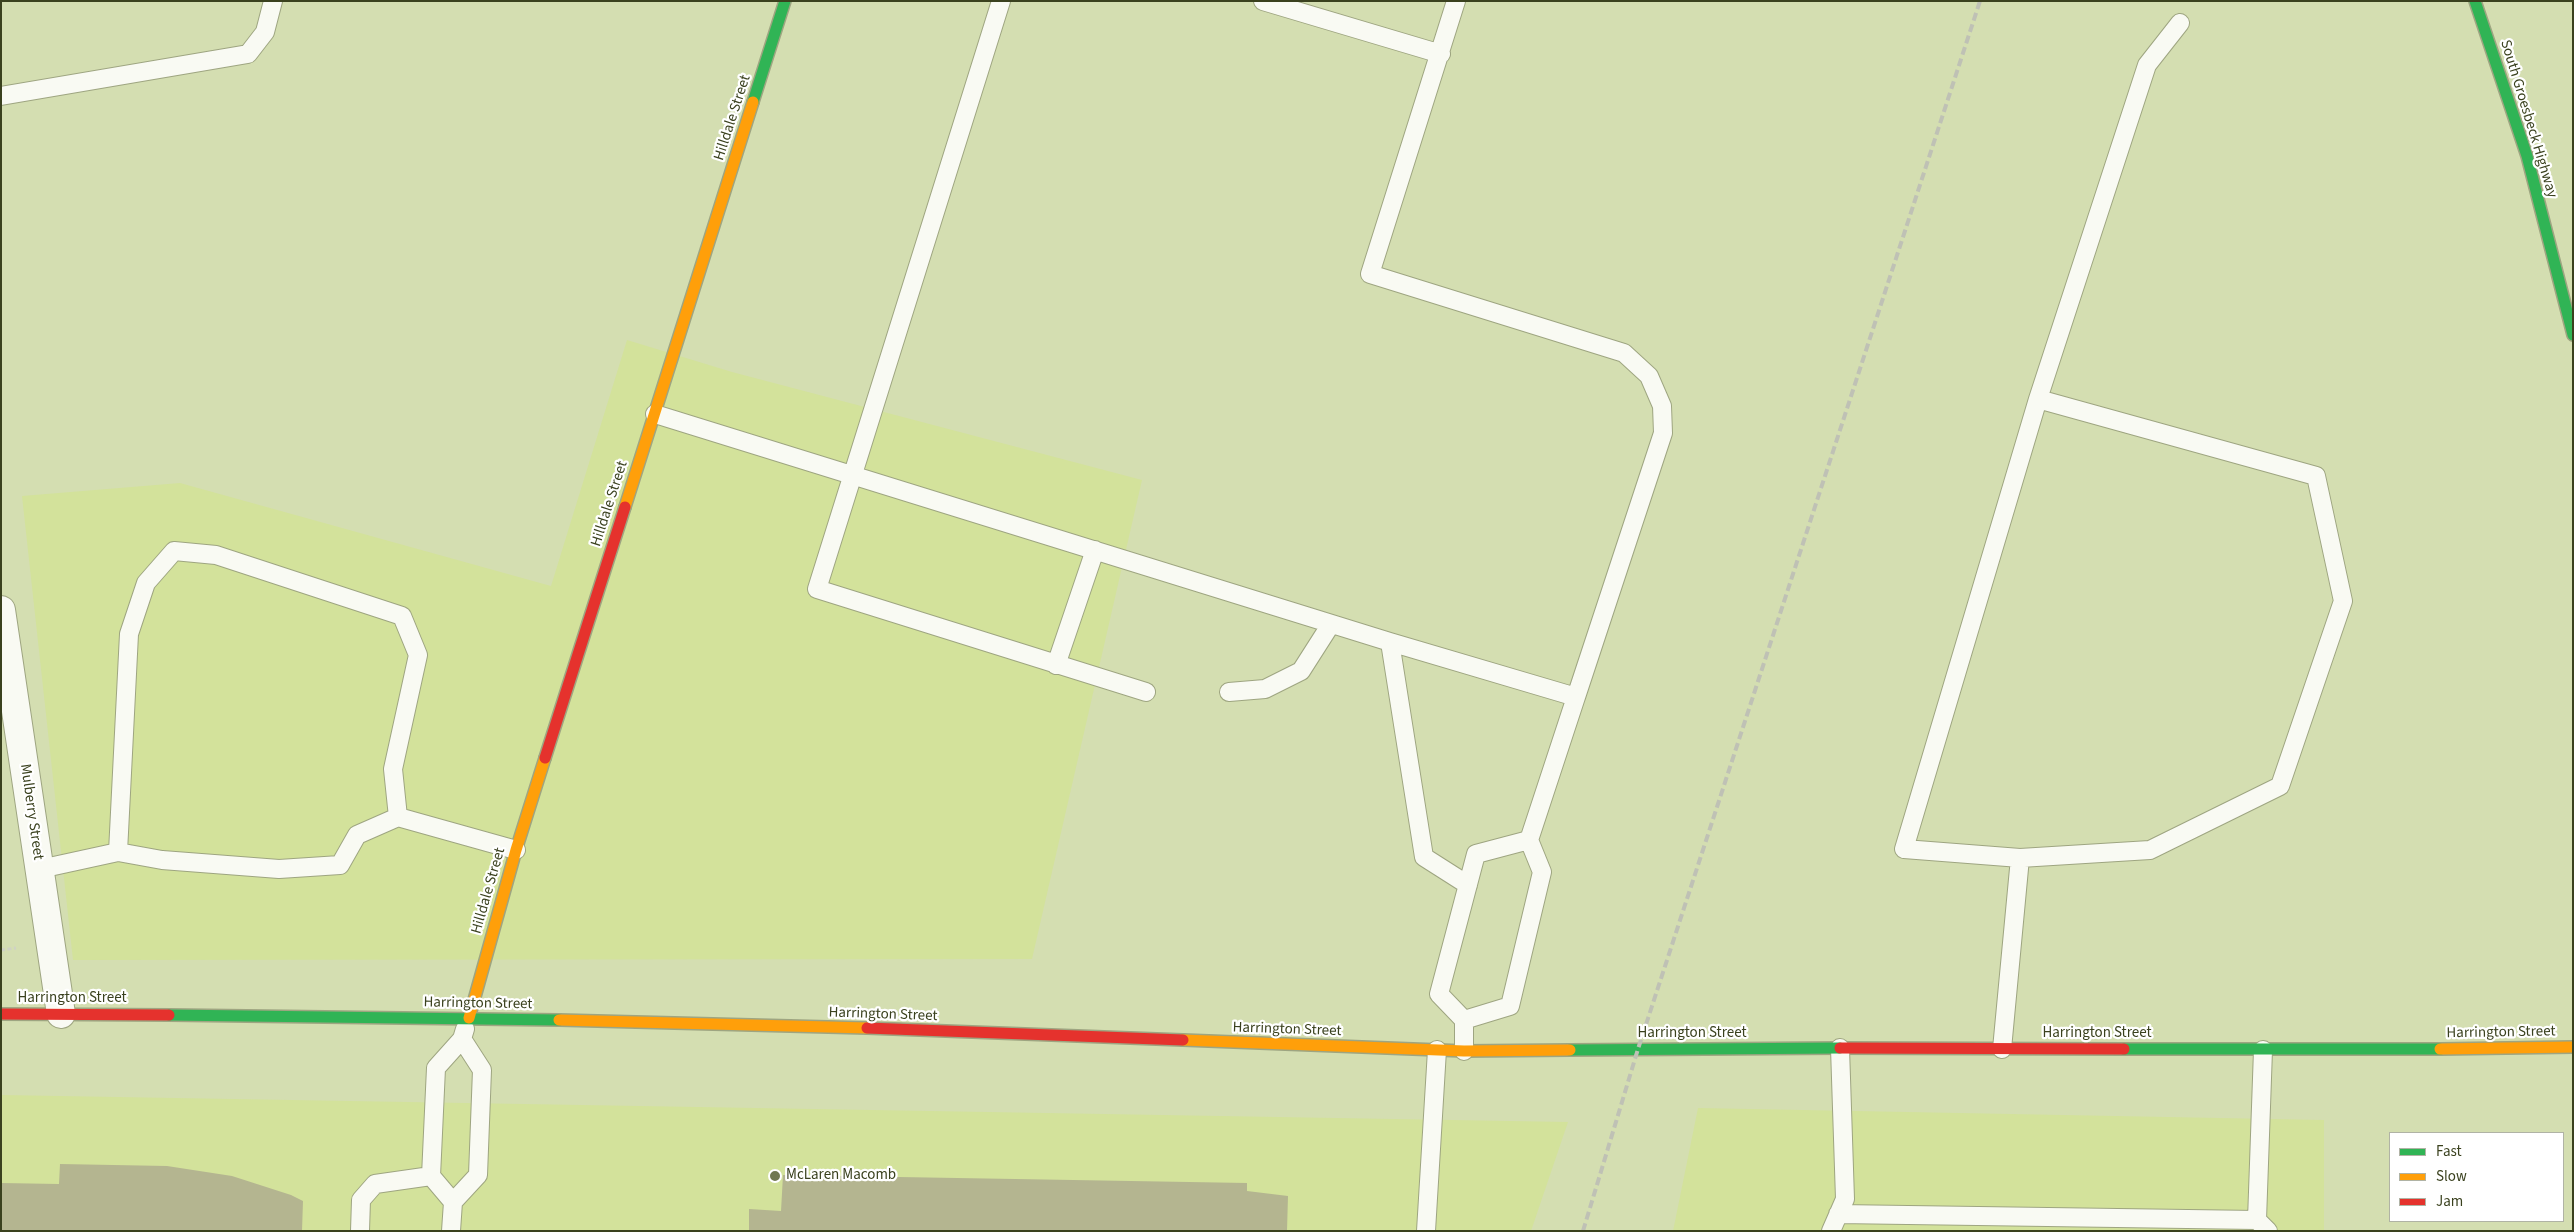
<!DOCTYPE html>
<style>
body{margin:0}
#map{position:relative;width:2574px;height:1232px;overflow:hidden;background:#d4deb1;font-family:"Source Sans 3",sans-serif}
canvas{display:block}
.frame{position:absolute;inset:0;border:2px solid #3a411e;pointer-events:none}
.legend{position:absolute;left:2389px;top:1132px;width:175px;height:90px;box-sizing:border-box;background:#fff;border:1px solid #b0b3a5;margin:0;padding:6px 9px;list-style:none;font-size:15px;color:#3a411e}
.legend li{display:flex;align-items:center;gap:10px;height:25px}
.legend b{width:25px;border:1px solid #b0b3a5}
</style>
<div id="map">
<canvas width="2574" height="1232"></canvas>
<div class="frame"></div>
<ul class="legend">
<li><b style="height:6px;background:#30b455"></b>Fast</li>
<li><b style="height:6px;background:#ff9f0a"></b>Slow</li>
<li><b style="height:6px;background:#e5322d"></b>Jam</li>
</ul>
</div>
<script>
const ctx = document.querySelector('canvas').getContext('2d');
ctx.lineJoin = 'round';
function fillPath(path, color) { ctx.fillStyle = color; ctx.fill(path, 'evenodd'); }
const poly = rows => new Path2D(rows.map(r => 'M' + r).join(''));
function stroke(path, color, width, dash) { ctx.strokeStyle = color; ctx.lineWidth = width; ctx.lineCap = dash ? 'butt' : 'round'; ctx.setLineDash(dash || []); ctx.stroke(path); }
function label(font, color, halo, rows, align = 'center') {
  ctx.font = font + ' "Source Sans 3",sans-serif'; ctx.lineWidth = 4.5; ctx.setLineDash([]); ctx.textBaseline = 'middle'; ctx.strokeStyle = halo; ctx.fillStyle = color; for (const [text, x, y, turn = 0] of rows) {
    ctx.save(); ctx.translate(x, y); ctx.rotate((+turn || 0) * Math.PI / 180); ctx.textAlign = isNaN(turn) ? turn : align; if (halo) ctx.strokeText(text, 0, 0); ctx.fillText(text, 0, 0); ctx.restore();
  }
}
const built = poly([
 [627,340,732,372,1142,480,1032,959,73,960,22,496,180,483,551,586],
 [1,1095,1568,1122,1531,1231,1,1231],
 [1698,1108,2324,1120,2324,1231,1673,1231]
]);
const building = poly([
 [60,1164,167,1166,232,1176,291,1195,303,1201,302,1231,1,1231,1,1183,59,1184],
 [783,1175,1247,1183,1247,1191,1288,1196,1287,1231,749,1231,749,1209,781,1211]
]);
const path = poly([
 [1,950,16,948]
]);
const lane = poly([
 [1001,1,817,589,1146,692],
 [1263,1,1441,54],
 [1456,1,1370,274,1624,353,1649,376,1662,406,1663,433,1576,697],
 [1,96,248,54,265,32,273,1],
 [2038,399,2147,65,2180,23],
 [655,414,1390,642,1576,697,1529,840,1542,872,1510,1006,1464,1020],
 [1390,642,1424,857,1468,885],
 [1056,665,1095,550],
 [1229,692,1265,689,1301,671,1331,624],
 [118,852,129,634,146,583,174,551,216,555,402,616,418,655,393,769,398,817],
 [40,869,118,852,162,860,279,869,340,865,357,835,398,817,516,850],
 [2002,1049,2020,858,2150,850,2280,786,2343,601,2316,476,2038,399,1904,849,2020,858],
 [1464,1051,1464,1020,1439,994,1476,854,1529,840],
 [453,1202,431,1176,436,1068,462,1039,465,1029],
 [1838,1214,2257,1220,2268,1231],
 [2257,1220,2263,1050],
 [360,1231,361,1200,375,1184,431,1176],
 [451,1231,453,1202,478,1175,482,1070,462,1039],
 [1426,1231,1437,1050],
 [1831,1231,1845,1199,1840,1048]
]);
const street = poly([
 [1,610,61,1014]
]);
const fast = poly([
 [2475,1,2527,156,2573,335],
 [753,102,785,1],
 [169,1015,559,1020],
 [2124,1049,2440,1049],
 [1570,1050,1840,1048]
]);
const slow = poly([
 [625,507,753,102],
 [469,1018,516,850,545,758],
 [559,1020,867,1028],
 [1183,1040,1464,1051,1570,1050],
 [2440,1049,2573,1047]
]);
const jam = poly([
 [545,758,625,507],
 [1,1014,169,1015],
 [867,1028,1183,1040],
 [1840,1048,2124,1049]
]);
const rail = poly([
 [1583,1231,1638,1049,1980,1]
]);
const markers = [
 [775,1176,6,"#707851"]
];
const streetNames = [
 ["Hilldale Street",733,118,-72],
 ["South Groesbeck Highway",2528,119,73],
 ["Hilldale Street",610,504,-72],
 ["Mulberry Street",31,812,82],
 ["Hilldale Street",489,891,-74],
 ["Harrington Street",72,999],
 ["Harrington Street",478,1004,1],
 ["Harrington Street",883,1015,2],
 ["Harrington Street",1287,1030,2],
 ["Harrington Street",2501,1033,-1],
 ["Harrington Street",1692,1034],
 ["Harrington Street",2097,1034]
];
const poiNames = [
 ["McLaren Macomb",786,1176]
];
fillPath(built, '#d3e29b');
fillPath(building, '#b4b590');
stroke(lane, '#9ea581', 20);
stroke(street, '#9ea581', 30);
stroke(fast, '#9ea581', 14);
stroke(slow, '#9ea581', 14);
stroke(jam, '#9ea581', 14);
stroke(path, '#cfd2c4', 3, [4, 2.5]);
stroke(lane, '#f9faf3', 18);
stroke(street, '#f9faf3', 28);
stroke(fast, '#30b455', 11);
stroke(slow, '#ff9f0a', 11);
stroke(jam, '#e5322d', 11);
stroke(rail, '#bfc1b5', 4, [8, 4]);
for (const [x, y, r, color] of markers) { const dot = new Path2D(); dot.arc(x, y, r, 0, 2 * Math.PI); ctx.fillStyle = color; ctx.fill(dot); stroke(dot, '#fff', 2); }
label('15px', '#3a411e', '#fff', streetNames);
label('15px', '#3a411e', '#fff', poiNames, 'left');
</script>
